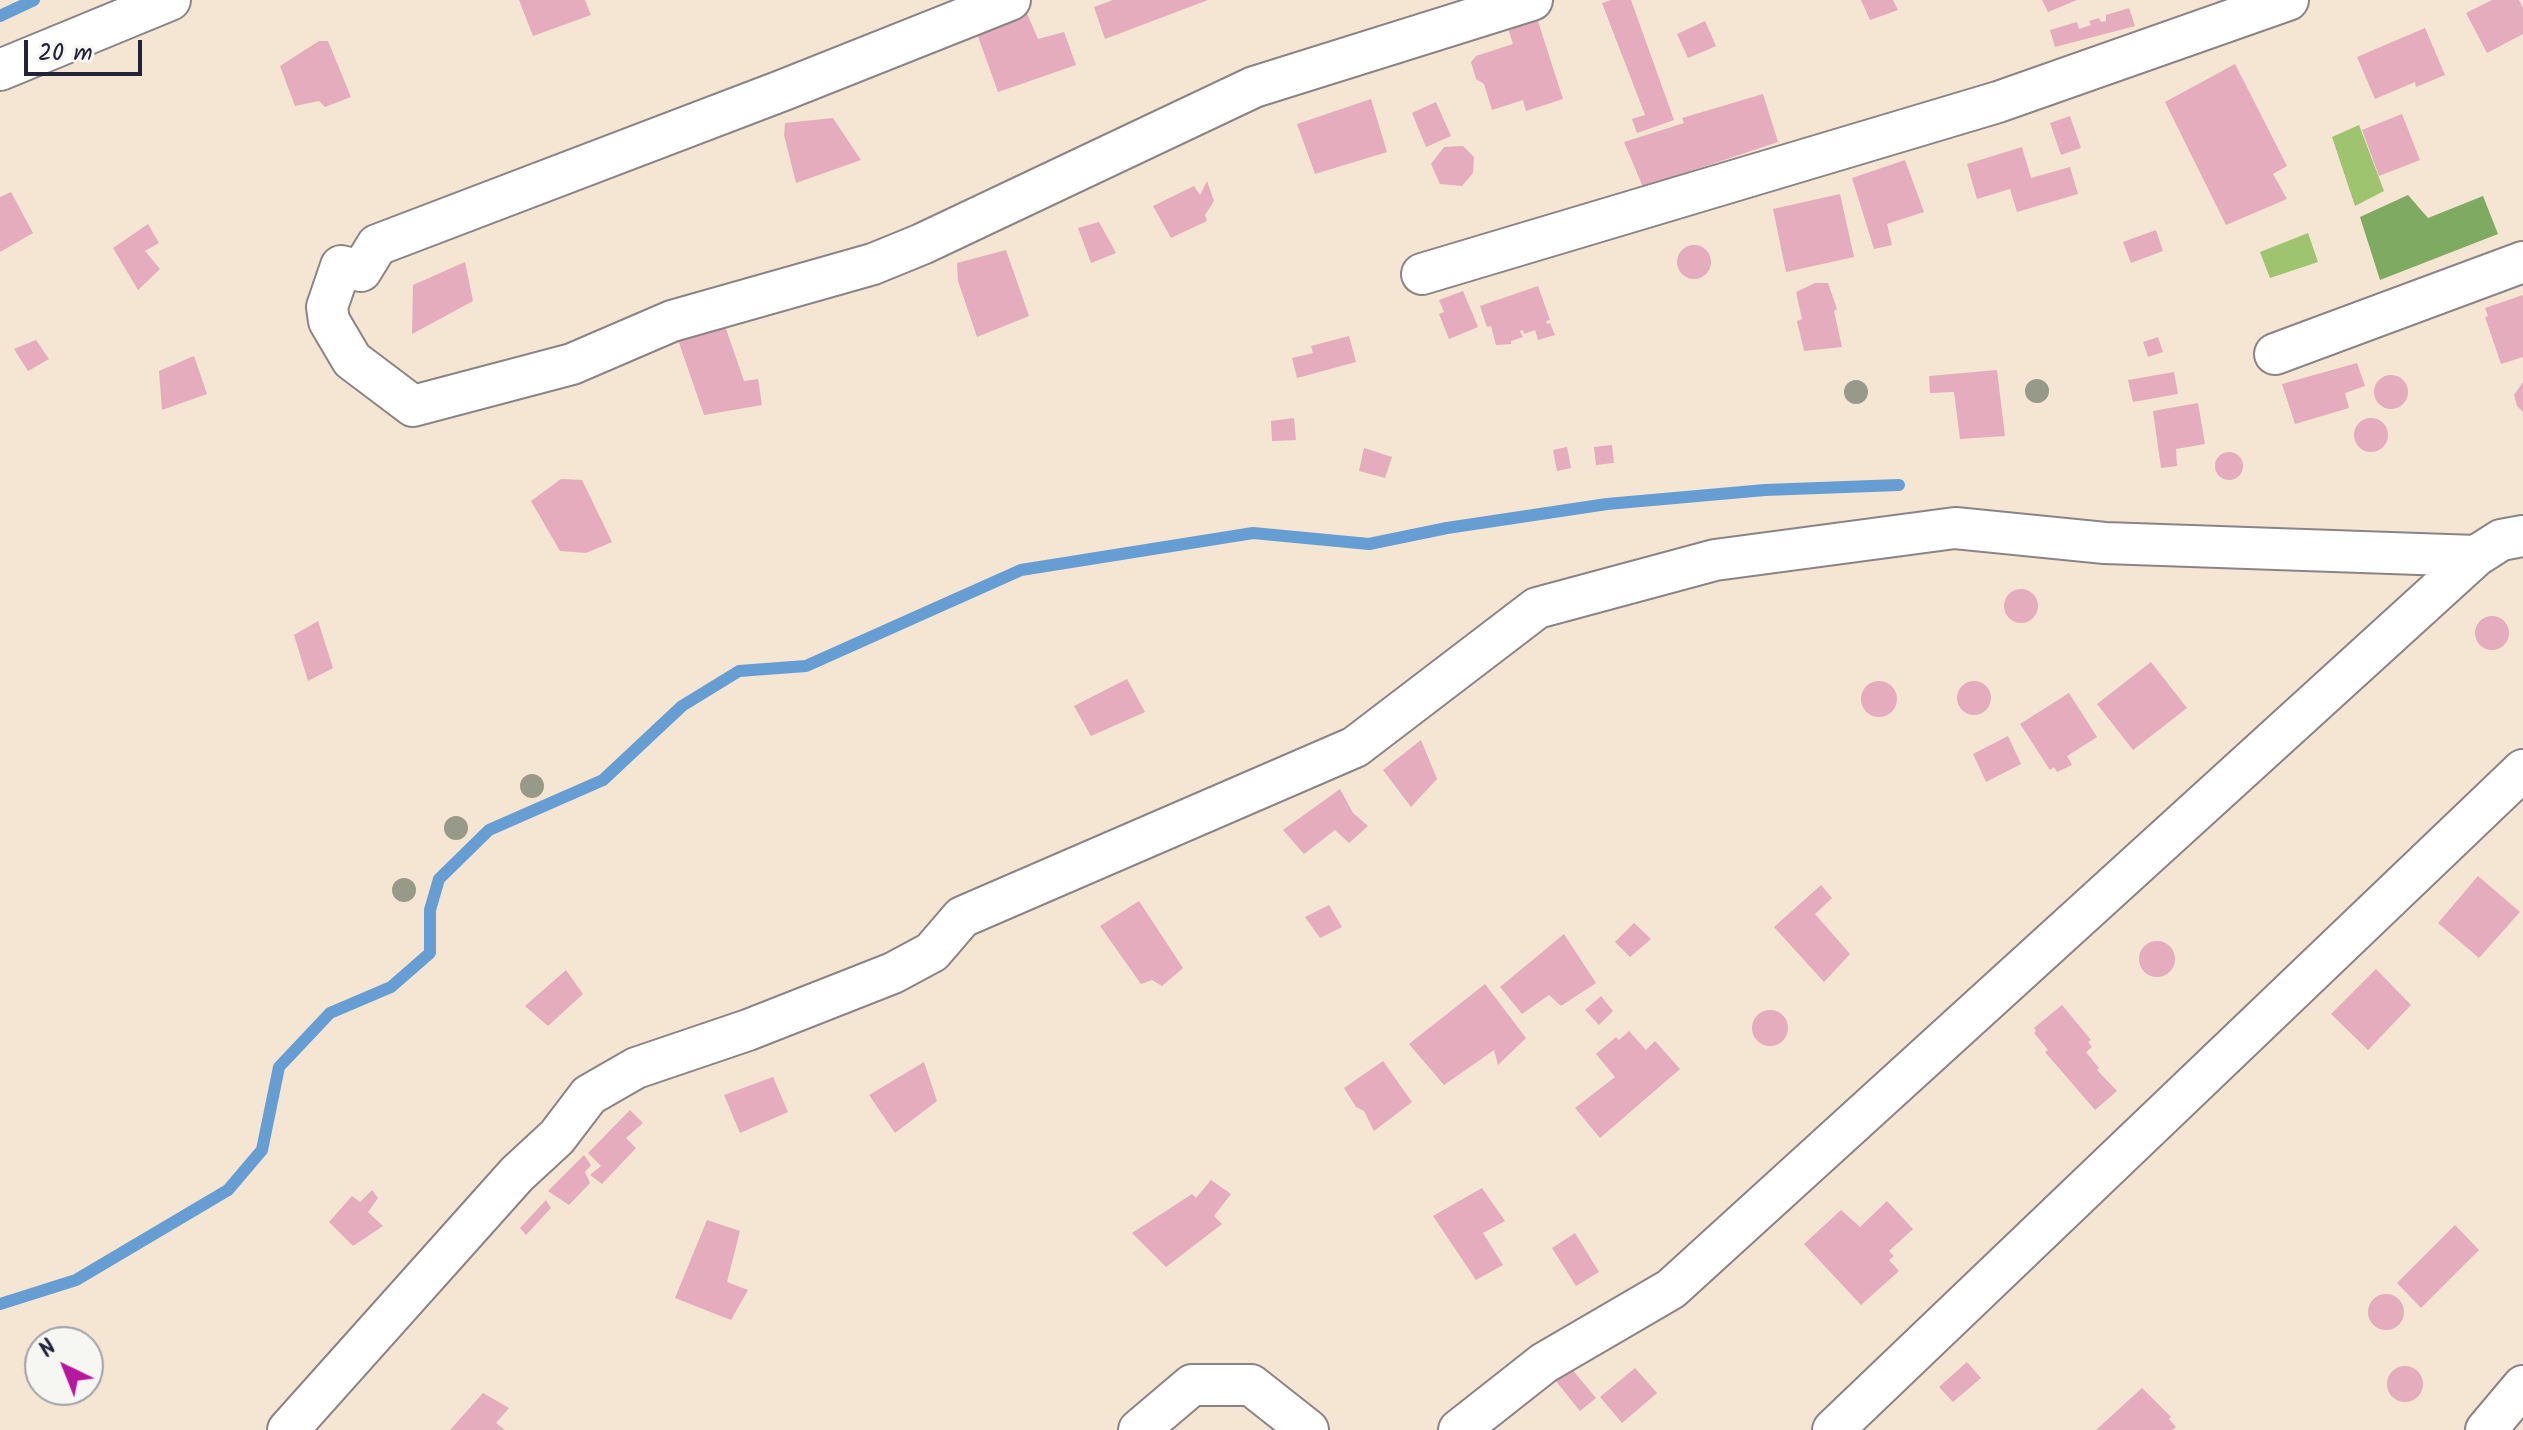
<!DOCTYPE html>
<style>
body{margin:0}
#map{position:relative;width:2523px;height:1430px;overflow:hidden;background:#f4e6d2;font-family:Kalam,sans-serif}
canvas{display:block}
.north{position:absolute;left:24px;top:1326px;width:80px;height:80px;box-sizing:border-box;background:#f6f6f2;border:2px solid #a1a1a9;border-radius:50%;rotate:317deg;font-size:22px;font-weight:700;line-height:32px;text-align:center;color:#22223b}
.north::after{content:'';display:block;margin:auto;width:28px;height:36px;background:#b5179e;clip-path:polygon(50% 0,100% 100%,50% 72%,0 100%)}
.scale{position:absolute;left:24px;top:40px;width:118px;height:36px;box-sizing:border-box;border:4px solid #22223b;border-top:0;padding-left:10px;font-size:24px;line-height:28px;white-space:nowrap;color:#22223b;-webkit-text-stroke:6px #f6f6f2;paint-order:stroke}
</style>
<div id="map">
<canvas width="2523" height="1430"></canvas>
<div class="north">N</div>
<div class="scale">20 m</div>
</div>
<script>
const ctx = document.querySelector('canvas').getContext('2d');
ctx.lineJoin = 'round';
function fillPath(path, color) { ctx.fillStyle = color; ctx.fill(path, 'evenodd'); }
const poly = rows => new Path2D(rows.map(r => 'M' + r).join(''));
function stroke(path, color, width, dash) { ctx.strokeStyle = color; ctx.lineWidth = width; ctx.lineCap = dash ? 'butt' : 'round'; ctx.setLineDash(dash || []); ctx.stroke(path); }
const green = poly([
 [2359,125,2384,191,2355,206,2332,137],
 [2308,233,2318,262,2270,278,2260,252]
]);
const forest = poly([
 [2408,195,2428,218,2483,196,2498,234,2380,280,2360,217]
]);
const stream = poly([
 [0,16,34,0],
 [0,1304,76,1280,228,1190,262,1150,279,1067,330,1013,391,987,430,953,430,910,439,879,489,830,603,780,682,706,739,671,806,666,1021,570,1253,533,1369,544,1447,528,1607,504,1765,490,1899,485]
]);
const building = poly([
 [519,0,585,0,591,15,533,36],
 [1113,0,1208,0,1105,39,1094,7],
 [1611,0,1631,0,1674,120,1637,133,1632,119,1645,115,1602,3],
 [1861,0,1893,0,1898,10,1870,20],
 [2042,0,2077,0,2048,12],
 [2492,0,2519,0,2523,8,2523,34,2487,53,2466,13],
 [2129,8,2135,26,2055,47,2050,30,2077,22,2079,29,2091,25,2089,21,2099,18,2101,22,2106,21,2106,15],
 [1026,11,1038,39,1064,32,1076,65,998,92,976,31],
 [1537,18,1563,99,1526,111,1523,100,1492,110,1484,84,1476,79,1471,62,1476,56,1513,44,1508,28],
 [1705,21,1716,46,1688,58,1677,34],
 [2425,28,2445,75,2416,87,2415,82,2375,99,2357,57],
 [319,41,328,41,351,97,325,107,319,101,295,106,280,66],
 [2235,64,2287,166,2273,174,2287,199,2226,225,2165,102],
 [1763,94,1778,142,1643,187,1624,142,1684,123,1682,118],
 [1371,99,1387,152,1315,174,1297,124],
 [1436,102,1451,136,1426,147,1412,113],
 [2402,114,2420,160,2379,176,2362,130],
 [2070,116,2081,148,2061,155,2050,123],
 [833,118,861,160,796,183,784,135,785,123],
 [1463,146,1474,157,1473,173,1462,186,1440,184,1431,164,1444,147],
 [2022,147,2031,178,2070,167,2078,194,2017,212,2010,189,1977,199,1967,164],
 [1905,160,1924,212,1887,224,1892,245,1874,249,1852,178],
 [1207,181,1214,201,1205,215,1207,221,1171,238,1153,206,1194,186,1200,195],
 [11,192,33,233,0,252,0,197],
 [1840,194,1854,257,1786,272,1773,209],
 [1099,222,1116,253,1091,263,1078,228],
 [148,224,159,243,145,251,160,269,138,290,113,248],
 [2156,230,2163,251,2131,263,2123,242],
 '1677 262a17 17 0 1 1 34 0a17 17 0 1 1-34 0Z',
 [1006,250,1029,316,977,337,958,281,957,263],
 [465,262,473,301,412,334,413,285],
 [1815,283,1828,283,1837,309,1834,311,1842,347,1804,351,1797,321,1802,319,1796,292],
 [1538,286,1550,320,1546,321,1547,324,1550,323,1555,335,1538,340,1535,330,1524,334,1523,330,1520,331,1523,337,1511,341,1511,344,1496,345,1491,326,1487,327,1480,306],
 [1463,291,1478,327,1449,339,1439,314,1444,312,1439,300],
 [2523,295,2523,357,2501,364,2485,317,2488,316,2485,308],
 [725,326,744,381,758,379,762,405,704,415,678,340],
 [1349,336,1356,362,1297,378,1292,358,1313,353,1311,346],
 [2158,337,2163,352,2148,357,2143,342],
 [36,340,49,359,28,371,14,349],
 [194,356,207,394,162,410,159,371],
 [2357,363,2365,386,2345,393,2349,408,2295,424,2282,384],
 [1997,370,2005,436,1960,439,1954,392,1930,393,1929,376],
 [2174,372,2178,394,2133,402,2128,380],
 '2374 392a17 17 0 1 1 34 0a17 17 0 1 1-34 0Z',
 [2523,382,2523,412,2517,406,2514,395],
 [2198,403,2205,444,2176,449,2177,466,2161,468,2153,411],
 [1294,418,1296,440,1272,441,1271,421],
 '2354 435a17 17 0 1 1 34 0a17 17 0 1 1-34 0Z',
 [1612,445,1614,463,1596,465,1594,447],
 [1567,447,1571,468,1557,471,1553,450],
 [1364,448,1392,457,1385,478,1359,471],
 '2215 466a14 14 0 1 1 28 0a14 14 0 1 1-28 0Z',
 [561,479,582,480,612,542,586,553,560,551,531,501],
 '2004 606a17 17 0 1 1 34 0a17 17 0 1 1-34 0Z',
 '2475 633a17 17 0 1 1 34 0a17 17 0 1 1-34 0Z',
 [318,621,333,668,308,681,294,635],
 [2151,662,2187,708,2133,750,2097,704],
 [1127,679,1145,712,1091,736,1074,706],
 '1861 699a18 18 0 1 1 36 0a18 18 0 1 1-36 0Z',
 '1957 698a17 17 0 1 1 34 0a17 17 0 1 1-34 0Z',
 [2069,693,2097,737,2067,756,2072,765,2057,772,2054,767,2050,770,2020,724],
 [2008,736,2021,764,1986,782,1973,754],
 [1421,740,1437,779,1411,807,1383,770],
 [1340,789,1353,813,1368,826,1349,843,1335,830,1304,854,1283,830],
 [2478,876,2520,912,2479,958,2438,923],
 [1821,885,1832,898,1815,914,1850,954,1824,982,1774,927],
 [1139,901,1183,968,1162,986,1152,980,1141,984,1100,926],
 [1329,905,1342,927,1320,938,1305,917],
 [1634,923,1651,939,1630,957,1615,942],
 [1564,934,1596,983,1561,1006,1549,995,1522,1014,1500,987],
 '2139 959a18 18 0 1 1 36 0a18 18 0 1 1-36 0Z',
 [2376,969,2411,1005,2368,1050,2331,1014],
 [566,970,583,994,548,1026,525,1006],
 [1485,984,1526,1038,1498,1065,1494,1050,1444,1085,1409,1044],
 [1601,996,1613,1011,1599,1025,1585,1010],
 [2062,1005,2091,1040,2088,1042,2092,1047,2086,1052,2099,1068,2097,1070,2117,1091,2095,1110,2045,1052,2048,1050,2034,1033,2036,1031,2034,1028],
 '1752 1028a18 18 0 1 1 36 0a18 18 0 1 1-36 0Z',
 [1629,1031,1646,1050,1655,1041,1680,1069,1600,1138,1575,1108,1615,1077,1596,1054,1616,1037,1619,1040],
 [1383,1061,1412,1102,1374,1131,1364,1111,1356,1107,1344,1088],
 [924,1062,937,1101,895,1133,869,1095],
 [773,1077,788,1112,740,1133,724,1095],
 [630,1110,643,1123,626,1138,636,1148,602,1184,590,1175,601,1166,588,1153],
 [584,1155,591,1165,585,1172,590,1183,569,1205,548,1191],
 [1211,1180,1231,1194,1214,1216,1222,1224,1166,1267,1132,1233,1192,1194,1196,1198],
 [1482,1188,1505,1221,1483,1233,1503,1265,1476,1280,1433,1216],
 [372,1190,378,1198,368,1212,383,1226,353,1246,329,1222,352,1196,360,1202],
 [546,1200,551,1208,526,1235,520,1228],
 [1887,1201,1913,1229,1889,1251,1894,1256,1889,1260,1899,1271,1861,1305,1804,1244,1841,1210,1860,1227],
 [707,1220,740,1231,727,1282,748,1290,731,1320,675,1298],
 [2455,1225,2479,1250,2421,1308,2397,1283],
 [1575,1233,1599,1272,1576,1286,1552,1248],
 '2368 1312a18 18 0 1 1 36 0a18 18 0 1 1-36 0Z',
 [1967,1362,1981,1378,1953,1402,1939,1387],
 '2387 1384a18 18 0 1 1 36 0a18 18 0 1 1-36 0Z',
 [1571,1368,1596,1398,1580,1411,1555,1380],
 [1635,1368,1657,1393,1622,1423,1600,1397],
 [2142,1388,2171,1417,2169,1419,2176,1427,2172,1430,2096,1430],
 [483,1393,509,1408,496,1423,505,1430,450,1430]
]);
const minor = poly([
 [1010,0,781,91,377,245,361,271,341,266,327,307,329,321,352,360,413,406,572,364,672,321,873,264,922,244,1254,87,1532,0],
 [0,70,170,0],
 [1422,274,1998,102,2288,0],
 [2275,354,2523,262],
 [288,1430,517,1174,557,1137,589,1095,636,1068,748,1030,893,973,932,952,962,917,1355,747,1537,608,1715,560,1955,528,2105,543,2476,556],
 [1139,1430,1192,1385,1251,1385,1308,1430],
 [1459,1430,1544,1363,1671,1289,2476,556,2501,540,2523,536],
 [1833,1430,2523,770],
 [2486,1430,2523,1386]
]);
const trees = [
 [2037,391],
 [1856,392],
 [532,786],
 [456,828],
 [404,890]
];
fillPath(green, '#9ec46f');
fillPath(forest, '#7eaa62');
stroke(stream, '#669ed4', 12);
fillPath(building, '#e4acbd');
stroke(minor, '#8b8486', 44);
stroke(minor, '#fff', 40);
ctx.fillStyle = '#989a89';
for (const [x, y] of trees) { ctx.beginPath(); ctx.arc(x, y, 12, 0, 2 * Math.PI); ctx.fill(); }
</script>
